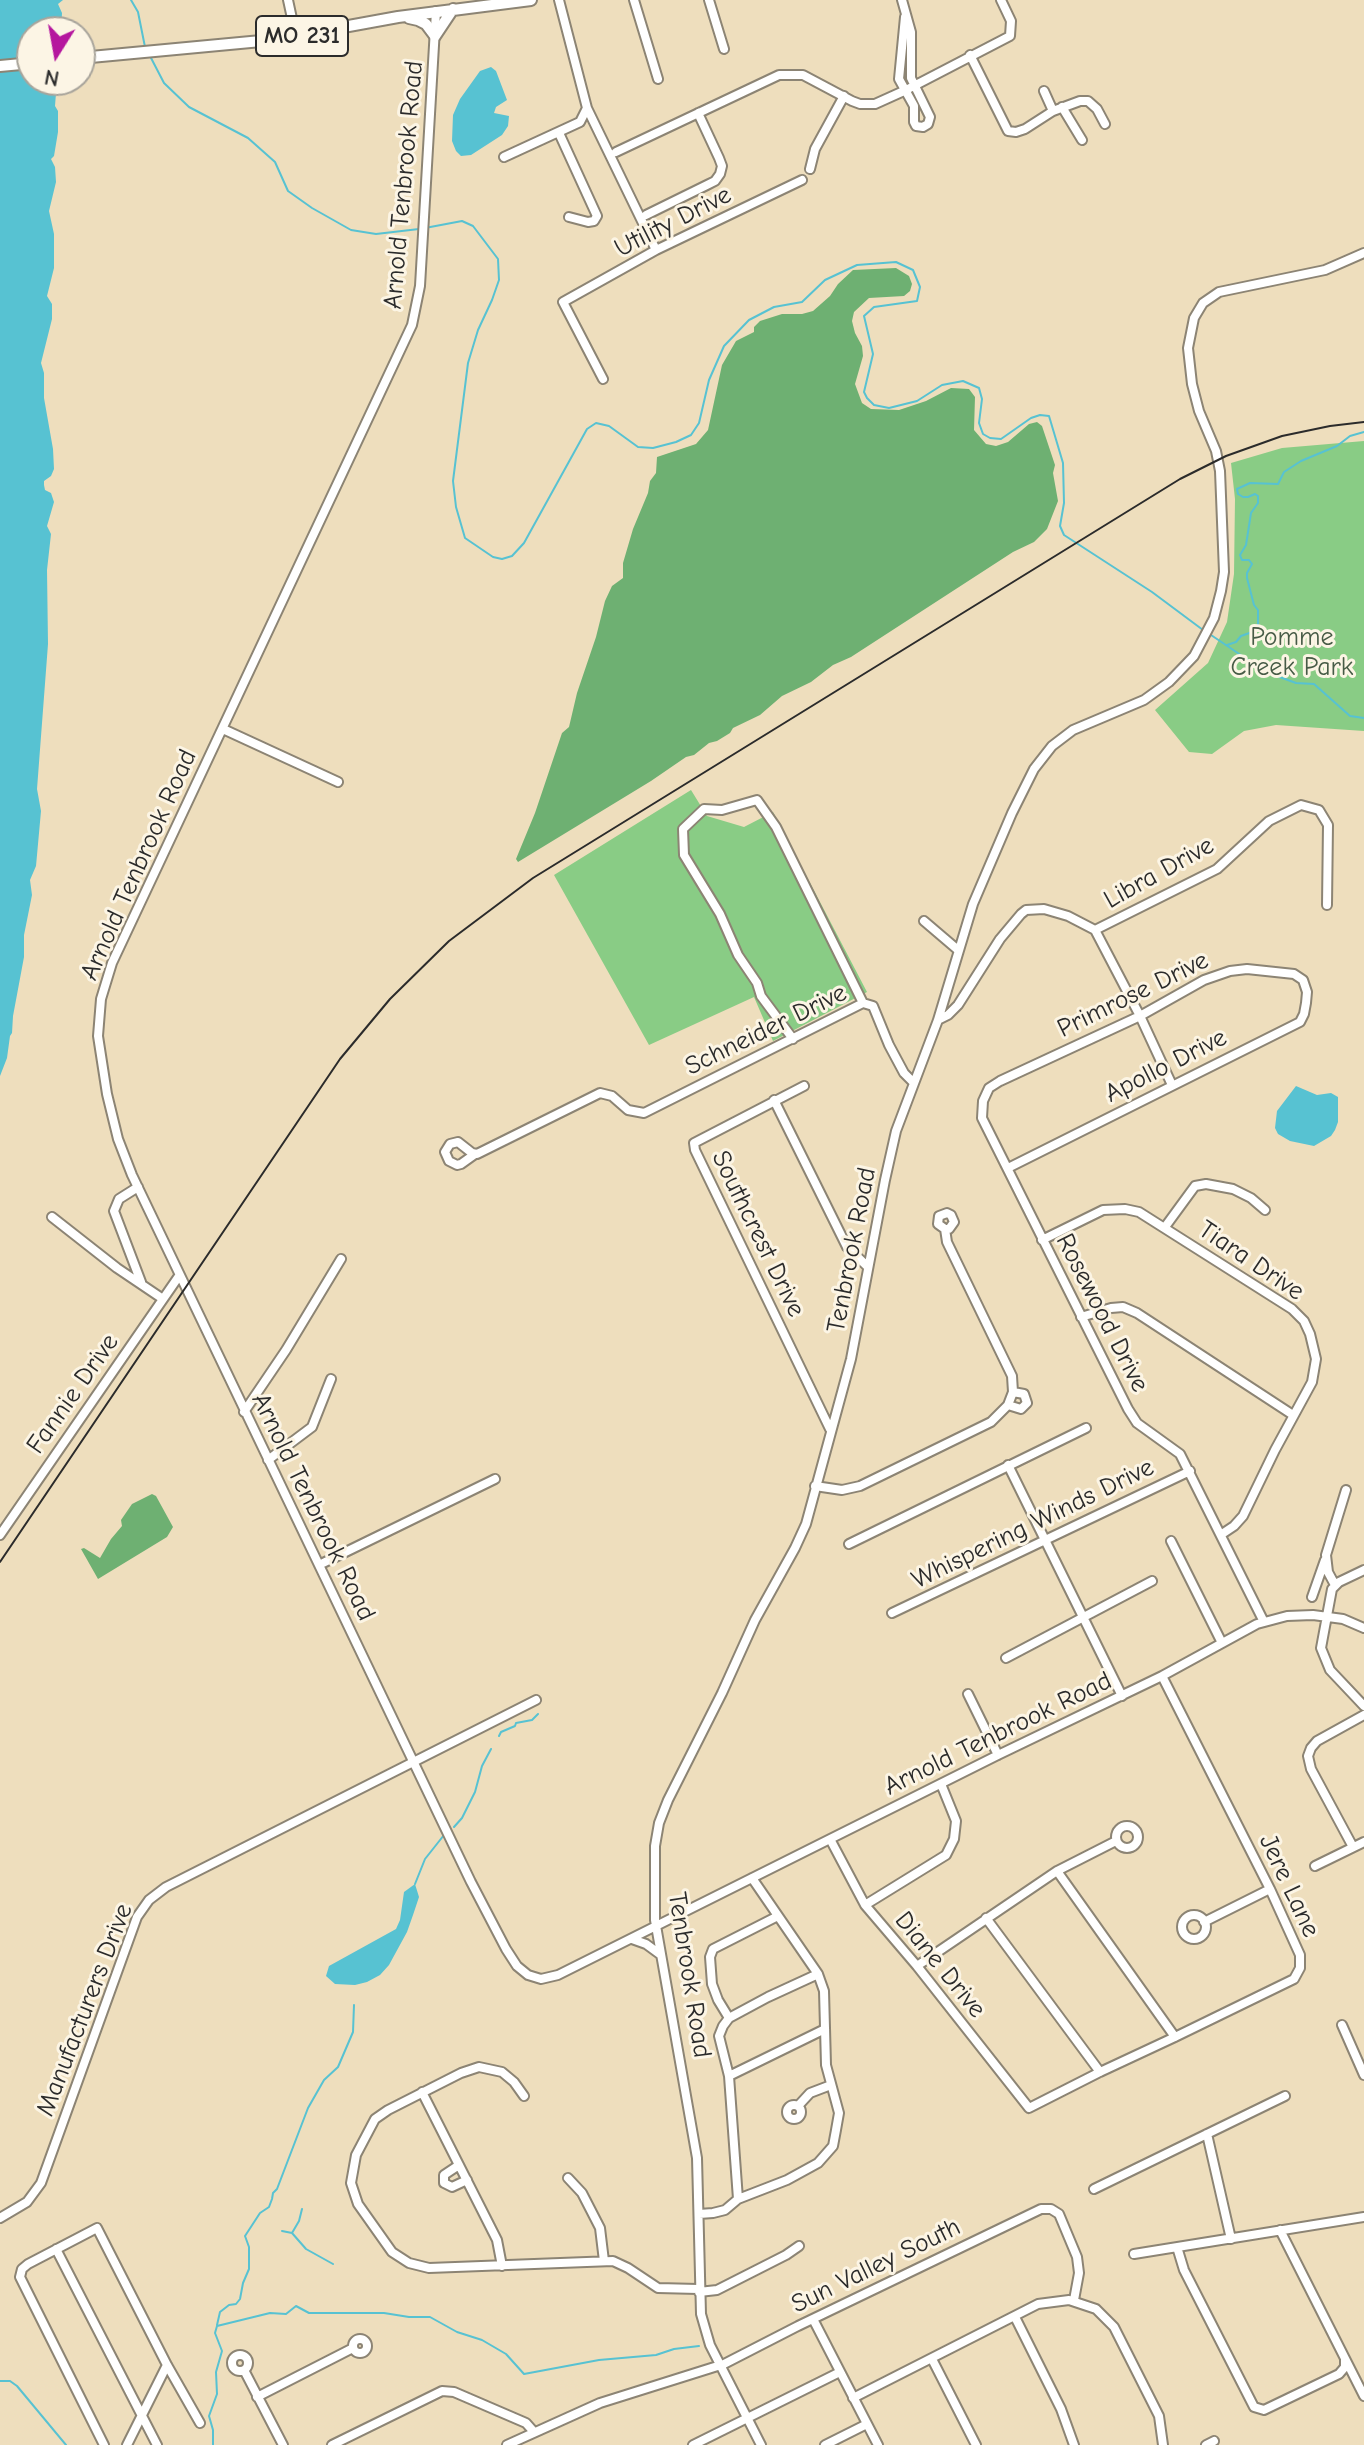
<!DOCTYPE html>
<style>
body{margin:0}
#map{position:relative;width:1364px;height:2445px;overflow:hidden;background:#eedebd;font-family:"Comic Neue",sans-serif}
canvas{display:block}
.north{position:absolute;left:16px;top:16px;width:80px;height:80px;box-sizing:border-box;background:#fcf5e5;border:2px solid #a8a49b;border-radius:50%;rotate:191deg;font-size:22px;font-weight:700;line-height:32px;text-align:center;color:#2b2b2b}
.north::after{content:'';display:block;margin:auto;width:28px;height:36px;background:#b5179e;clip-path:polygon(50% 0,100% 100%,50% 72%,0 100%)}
</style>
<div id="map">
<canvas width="1364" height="2445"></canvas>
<div class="north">N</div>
</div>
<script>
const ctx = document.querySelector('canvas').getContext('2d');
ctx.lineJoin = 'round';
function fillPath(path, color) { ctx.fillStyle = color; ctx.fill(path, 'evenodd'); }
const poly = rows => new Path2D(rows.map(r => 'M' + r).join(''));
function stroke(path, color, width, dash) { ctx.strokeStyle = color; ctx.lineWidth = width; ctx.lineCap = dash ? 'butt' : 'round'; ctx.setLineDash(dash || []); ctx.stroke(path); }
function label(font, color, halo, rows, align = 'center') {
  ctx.font = font + ' "Comic Neue",sans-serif'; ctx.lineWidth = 6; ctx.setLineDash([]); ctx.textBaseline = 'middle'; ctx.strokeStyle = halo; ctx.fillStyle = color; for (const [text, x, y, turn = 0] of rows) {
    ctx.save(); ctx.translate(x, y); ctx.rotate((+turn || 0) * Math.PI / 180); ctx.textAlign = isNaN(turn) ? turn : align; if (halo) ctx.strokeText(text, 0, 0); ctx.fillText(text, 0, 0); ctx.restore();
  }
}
const green = poly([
 [1364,441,1364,731,1276,725,1244,731,1212,754,1189,752,1155,710,1208,663,1227,622,1234,574,1235,499,1231,463,1282,448],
 [691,790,707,816,744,827,773,812,867,992,773,1041,754,997,649,1045,554,875]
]);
const forest = poly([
 [896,268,909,276,912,284,910,291,904,296,869,298,854,312,852,321,855,333,862,346,863,356,855,384,862,403,871,409,899,410,926,401,951,388,969,389,975,397,974,430,986,444,996,446,1008,442,1029,424,1037,422,1042,426,1055,465,1053,473,1058,501,1047,529,1034,542,1013,552,851,657,833,665,811,682,782,696,760,715,733,728,730,733,717,741,709,743,694,755,686,757,651,781,518,862,516,859,535,813,562,733,569,727,577,693,596,637,605,601,612,586,623,578,623,563,633,529,648,493,650,481,656,473,657,457,696,444,708,430,722,365,736,341,754,332,754,327,760,321,782,314,802,314,813,311,830,296,838,284,853,270],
 [152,1494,156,1496,173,1527,167,1537,98,1579,81,1549,84,1548,100,1558,111,1539,122,1526,121,1520,132,1504]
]);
const water = poly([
 [0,0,63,0,58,4,62,13,61,32,32,32,32,80,57,80,55,106,58,111,58,132,54,156,51,159,55,167,56,182,49,211,54,234,54,268,47,296,52,304,52,319,41,363,44,373,44,398,53,449,54,469,51,476,44,481,44,485,45,490,51,493,54,502,47,526,51,534,47,570,48,644,37,789,41,811,36,866,30,880,32,895,24,935,24,957,13,1016,12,1033,10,1036,7,1058,0,1076],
 [491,67,496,71,507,100,496,107,494,113,509,116,508,126,502,135,471,155,461,156,456,151,452,141,453,115,460,99,480,71],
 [1296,1086,1317,1095,1331,1093,1338,1097,1338,1122,1335,1130,1331,1136,1314,1146,1290,1141,1278,1134,1275,1128,1277,1111],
 [415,1884,419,1897,413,1915,407,1932,389,1965,380,1975,367,1982,355,1985,335,1984,326,1976,329,1966,396,1929,400,1920,404,1892]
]);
const stream = poly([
 [131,0,138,12,145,47],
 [150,56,164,83,189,107,248,138,275,162,288,191,312,208,351,230,376,234,419,229],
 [425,228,462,221,473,226,498,259,499,280,492,300,478,330,468,363,453,481,456,507,465,538,493,557,502,559,512,556,524,543,587,429,596,423,609,426,638,447,653,448,676,442,691,435,699,423,709,380,724,346,749,320,774,307,802,302,825,280,857,265,896,262,913,270,920,287,917,301,874,307,864,316,873,354,864,392,867,398,874,405,889,408,917,401,942,385,963,381,979,388,982,399,979,423,983,434,990,438,1001,439,1031,418,1040,415,1049,416,1063,463,1064,503,1060,526,1064,535,1152,592,1203,630],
 [1208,633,1266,672,1296,683,1314,684,1350,716,1364,718],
 [1227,645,1236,642,1241,636,1255,631,1258,624,1258,610,1254,605,1247,578,1247,573,1252,564,1249,560,1242,560,1240,555,1246,545,1251,513,1258,503,1258,496,1255,494,1248,497,1243,497,1238,494,1237,489,1250,483,1278,484,1284,472,1301,461,1337,446,1350,436,1364,432],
 [499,1736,501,1732,515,1726,516,1723,532,1720,538,1714],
 [454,1827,462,1818,475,1792,482,1766,491,1749],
 [415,1884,425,1859,444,1835],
 [282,2231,292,2233,306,2249,333,2264],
 [292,2233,299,2221,302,2209],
 [217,2325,220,2312,229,2305,236,2304,240,2299,243,2283,249,2269,249,2247,245,2236,260,2213,269,2207,272,2199,273,2193,277,2189,308,2108,324,2080,338,2067,353,2032,354,2005],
 [0,2381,10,2381,17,2386,66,2445],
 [213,2445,213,2430,209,2416,217,2394,216,2372,222,2351,215,2333,217,2326,270,2313,286,2314,296,2306,309,2313,384,2313,409,2317,430,2317,457,2332,482,2340,506,2354,524,2374,599,2360,656,2355,674,2349,699,2346]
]);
const minor = poly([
 [288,0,296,37],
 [559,0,587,108,656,250],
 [634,0,658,79],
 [709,0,724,49],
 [902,0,911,32,911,78,930,117,928,124,923,127,916,126,914,122,914,106,899,79,905,17],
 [436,11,420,286,412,325,112,963,101,999,98,1036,107,1094,118,1139,132,1175,471,1882,506,1949,517,1966,528,1975,541,1979,558,1975,998,1755,1162,1676,1257,1624,1287,1616,1313,1615,1343,1619,1364,1628],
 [970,55,1008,131,1016,132,1025,129,1053,111,1080,101,1088,101,1097,109,1105,124],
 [1044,91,1053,111],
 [1062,107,1082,140],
 [559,133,597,216,594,221,588,222,569,217],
 [616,152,779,75,803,75,852,101,860,104,875,104,906,90,1010,36,1011,21,1001,0],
 [504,157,580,122,587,108],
 [810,169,815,149,844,96],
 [646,215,707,185,715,181,720,174,722,166,719,158,698,113],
 [603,379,563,302,656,250,802,180],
 [223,729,338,782],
 [924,921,958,950],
 [1095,930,1217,869,1269,821,1301,805,1319,810,1328,825,1327,905],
 [938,1020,948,1015,958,1005,1000,939,1021,914,1026,910,1044,909,1068,916,1095,930,1140,1016,1172,1085],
 [793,1039,761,996,757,983,738,955,720,914,684,855,683,829,704,809,722,810,757,800,776,827,863,1003],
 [804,1086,694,1143,695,1150,830,1429],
 [774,1100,847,1247,868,1267],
 [475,1154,461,1164,457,1165,449,1161,445,1152,450,1144,458,1142,472,1153,477,1154,600,1093,612,1096,628,1110,644,1113,863,1003,873,1006,889,1045,904,1073,913,1082],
 [1008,1168,1300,1022,1304,1014,1306,1003,1307,992,1303,980,1294,974,1247,969,1230,971,1204,980,1140,1016,1000,1081,989,1088,983,1101,982,1118,1128,1409,1137,1423,1180,1454,1264,1622],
 [138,1187,119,1199,114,1211,141,1282],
 [52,1217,117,1268,163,1299],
 [1165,1227,1195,1186,1206,1184,1233,1189,1251,1198,1265,1210],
 [1042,1240,1103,1210,1125,1209,1139,1212,1292,1309,1304,1321,1310,1334,1316,1359,1312,1382,1275,1450,1243,1516,1234,1526,1222,1534],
 [1081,1317,1111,1308,1123,1307,1137,1313,1293,1415],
 [1008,1405,1021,1409,1027,1403,1024,1394,1013,1392],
 [244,1412,286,1350,341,1259],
 [268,1460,312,1427,331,1379],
 [1008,1465,1122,1696],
 [815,1486,842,1490,860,1486,991,1422,1008,1405,1013,1392,1012,1376,947,1242,945,1229,938,1224,939,1216,947,1213,951,1215,954,1222,949,1229,945,1229],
 [0,1535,179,1276],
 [1171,1541,1222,1643],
 [849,1544,1086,1428],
 [319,1565,495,1479],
 [1364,1570,1339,1582,1332,1589,1321,1648,1330,1670,1364,1706],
 [1335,1585,1328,1572,1326,1555,1346,1490],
 [1312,1597,1325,1560],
 [892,1613,1190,1471],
 [1006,1658,1152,1581],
 [968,1694,998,1755],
 '1116 1837a11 11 0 1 1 22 0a11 11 0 1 1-22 0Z',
 [830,1839,865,1905,917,1966,1029,2108,1100,2072,1175,2037,1294,1979,1300,1968,1300,1955,1270,1889,1162,1676],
 [1353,1847,1311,1769,1308,1756,1311,1748,1317,1741,1364,1715],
 [1315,1866,1364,1842],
 [1057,1871,1175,2037],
 [865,1905,946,1855,954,1839,956,1821,941,1784],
 '1182 1927a12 12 0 1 1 24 0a12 12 0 1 1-24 0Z',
 [986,1918,1100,2072],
 [1204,1922,1270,1889],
 [632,1939,646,1944,661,1955],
 [917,1966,1057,1871,1116,1841],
 [729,2018,718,2000,712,1984,710,1957,713,1949,778,1916],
 [1342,2025,1364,2075],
 [729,2076,825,2029],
 [422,2092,497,2240,502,2266],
 [524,2096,514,2082,502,2072,479,2067,461,2073,388,2110,375,2119,356,2155,351,2183,358,2204,392,2252,409,2263,429,2268,613,2261,628,2268,658,2288,698,2289],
 '787 2112a7 7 0 1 1 14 0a7 7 0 1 1-14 0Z',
 [798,2106,810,2093,831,2085],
 [1207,2134,1231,2239],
 [459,2165,444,2175,444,2183,452,2187,467,2180],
 [568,2178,582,2193,600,2228,604,2261],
 [1094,2189,1285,2096],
 [738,2199,729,2076,719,2036,723,2026,729,2018,768,1997,818,1974],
 [699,2214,713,2213,725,2210,738,2199,787,2180,818,2163,833,2146,836,2130,839,2113,826,2065,824,1991,818,1974,752,1878],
 [0,2218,27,2202,41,2183,137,1917,149,1900,166,1887,536,1700],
 [1280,2230,1364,2396],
 [1177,2247,1184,2270,1254,2407,1264,2410,1339,2374,1345,2367,1345,2359],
 [56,2249,157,2445],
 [1134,2254,1364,2217],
 [699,2292,717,2290,786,2255,799,2246],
 [1015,2317,1061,2409,1074,2445],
 [813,2319,878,2445],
 '353 2346a7 7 0 1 1 14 0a7 7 0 1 1-14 0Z',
 '232 2363a8 8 0 1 1 16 0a8 8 0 1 1-16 0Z',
 [932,2359,976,2445],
 [244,2370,283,2445],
 [257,2397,353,2348],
 [853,2398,1038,2304,1069,2300,1096,2309,1114,2327,1159,2416,1163,2445],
 [104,2445,20,2277,22,2269,28,2264,97,2228,167,2365,200,2423],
 [127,2445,167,2365],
 [332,2445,442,2391,454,2392,526,2423,534,2432],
 [507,2445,600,2403,724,2364,798,2326,1041,2209,1051,2209,1059,2214,1077,2257,1079,2273,1074,2300],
 [693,2445,840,2372],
 [761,2445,710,2345,701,2314,697,2158,655,1920,655,1846,659,1823,668,1800,722,1693,755,1620,795,1548,806,1524,851,1359,885,1180,896,1131,938,1020,973,904,1012,813,1034,769,1052,746,1073,730,1144,700,1169,682,1194,656,1214,618,1221,591,1224,572,1220,471,1216,451,1199,411,1192,384,1188,348,1194,318,1203,303,1219,292,1325,270,1364,253],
 [825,2445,867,2424],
 [1206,2445,1214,2441]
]);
const major = poly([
 [409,18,418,20,426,24,435,36,453,9],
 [80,58,272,40,398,17,531,0],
 [0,66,32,63]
]);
const rail = poly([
 [0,1562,340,1059,390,999,449,941,533,878,1180,479,1226,456,1282,436,1330,426,1364,422]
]);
const shields = [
 [302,36,92]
];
const shieldNames = [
 ["MO 231",302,36]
];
const streetNames = [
 ["Arnold Tenbrook Road",404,185,-85],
 ["Utility Drive",673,222,-27],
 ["Arnold Tenbrook Road",139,865,-66],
 ["Libra Drive",1159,873,-29],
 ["Primrose Drive",1133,995,-26],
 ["Schneider Drive",766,1030,-26],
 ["Apollo Drive",1166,1066,-27],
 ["Southcrest Drive",758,1234,64],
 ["Tenbrook Road",852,1250,-79],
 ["Tiara Drive",1251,1261,34],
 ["Rosewood Drive",1102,1313,63],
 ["Fannie Drive",73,1394,-55],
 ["Arnold Tenbrook Road",313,1507,64],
 ["Whispering Winds Drive",1033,1524,-26],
 ["Arnold Tenbrook Road",998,1734,-26],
 ["Jere Lane",1289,1886,65],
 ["Diane Drive",940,1965,51],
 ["Tenbrook Road",689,1975,81],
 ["Manufacturers Drive",85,2010,-69],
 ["Sun Valley South",876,2266,-26]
];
const parkNames = [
 ["Pomme",1292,638],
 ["Creek Park",1292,668]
];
fillPath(green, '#89cc85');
fillPath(forest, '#6eb072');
fillPath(water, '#57c2d2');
stroke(stream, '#57c2d2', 2);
stroke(minor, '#8c8474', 12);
stroke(major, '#8c8474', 14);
stroke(minor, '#fff', 8);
stroke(major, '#fff', 10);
stroke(rail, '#2b2b2b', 2);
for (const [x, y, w] of shields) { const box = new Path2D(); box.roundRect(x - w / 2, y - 20, w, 40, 6); ctx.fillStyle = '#fcf5e5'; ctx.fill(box); stroke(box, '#2b2b2b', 2); }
label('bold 24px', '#2b2b2b', null, shieldNames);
label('26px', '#2b2b2b', '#fcf5e5', streetNames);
label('26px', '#475b46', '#fcf5e5', parkNames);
</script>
